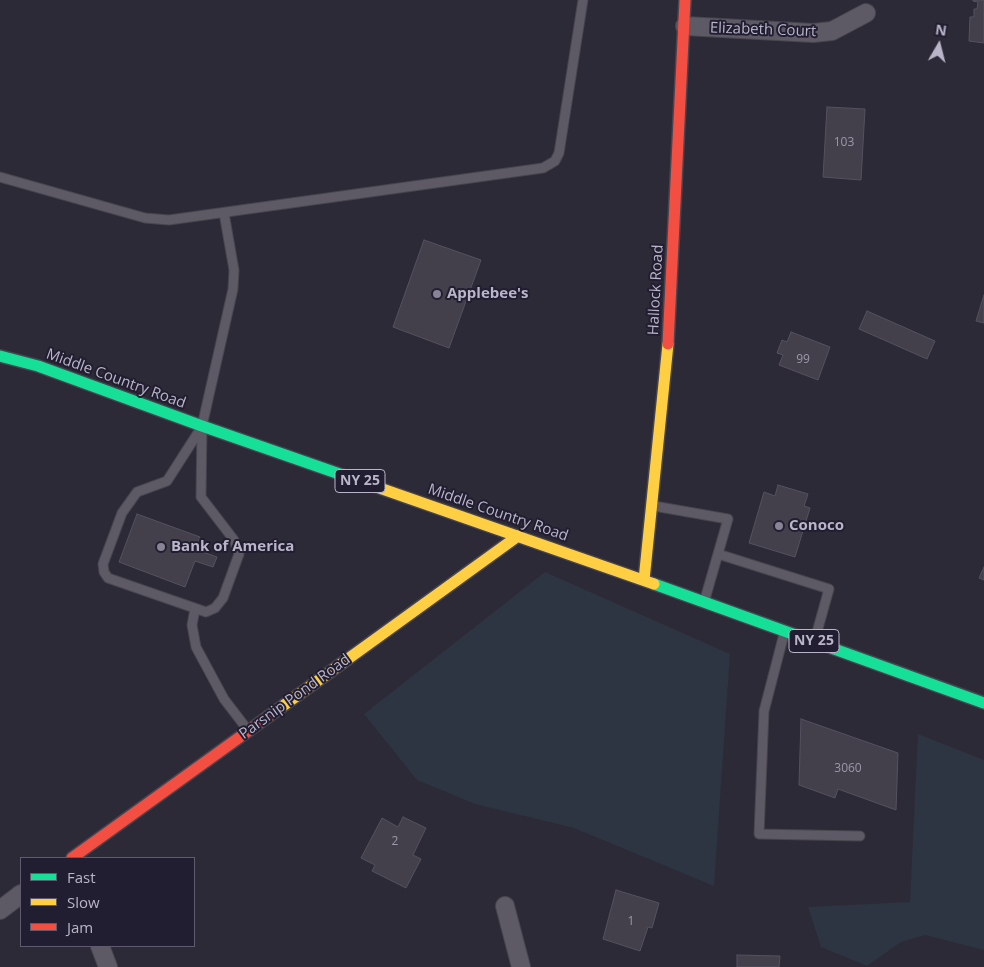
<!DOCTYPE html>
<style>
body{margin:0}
#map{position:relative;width:984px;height:967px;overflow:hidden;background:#2d2a37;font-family:"Open Sans",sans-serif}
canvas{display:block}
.legend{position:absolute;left:20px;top:857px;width:175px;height:90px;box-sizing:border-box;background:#221e31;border:1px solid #5f5a6d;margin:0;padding:6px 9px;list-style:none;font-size:15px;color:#bab5c8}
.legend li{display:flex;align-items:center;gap:10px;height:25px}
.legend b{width:25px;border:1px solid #5f5a6d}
.north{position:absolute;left:914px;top:20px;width:50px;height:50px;-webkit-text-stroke:4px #221e31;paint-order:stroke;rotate:8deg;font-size:14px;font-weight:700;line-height:20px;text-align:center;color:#bab5c8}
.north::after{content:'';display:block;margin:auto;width:18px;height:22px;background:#bab5c8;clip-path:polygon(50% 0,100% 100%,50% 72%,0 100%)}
</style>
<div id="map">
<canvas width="984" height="967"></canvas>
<ul class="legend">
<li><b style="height:6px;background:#16e098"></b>Fast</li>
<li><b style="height:6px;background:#ffcf43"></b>Slow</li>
<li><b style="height:6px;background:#f24e42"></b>Jam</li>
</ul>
<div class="north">N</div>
</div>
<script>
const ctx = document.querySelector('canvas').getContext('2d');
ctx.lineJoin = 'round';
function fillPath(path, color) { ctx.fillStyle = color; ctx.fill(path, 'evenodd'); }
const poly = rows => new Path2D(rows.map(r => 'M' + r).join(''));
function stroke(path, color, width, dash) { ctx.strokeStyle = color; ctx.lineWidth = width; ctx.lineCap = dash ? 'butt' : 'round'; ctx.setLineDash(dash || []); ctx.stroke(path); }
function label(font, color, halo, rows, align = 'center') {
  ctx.font = font + ' "Open Sans",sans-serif'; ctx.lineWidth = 4; ctx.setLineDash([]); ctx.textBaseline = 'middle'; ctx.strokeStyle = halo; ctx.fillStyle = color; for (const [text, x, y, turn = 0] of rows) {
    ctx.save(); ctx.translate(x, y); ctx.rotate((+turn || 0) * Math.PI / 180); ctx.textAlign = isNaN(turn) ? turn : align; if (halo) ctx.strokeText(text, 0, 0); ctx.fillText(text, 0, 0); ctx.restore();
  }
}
const green = poly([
 [545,572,730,654,714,886,574,828,475,804,417,780,364,714],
 [918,734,984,760,984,950,925,935,901,942,867,966,821,947,808,907,910,902]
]);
const building = poly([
 [973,0,984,0,984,43,969,41,970,17,974,17,974,9,977,9,978,2,973,1,973,0],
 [827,107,865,109,861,180,823,177,827,107],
 [424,240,481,260,449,348,393,327,424,240],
 [984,295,984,323,976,321,984,295],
 [867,311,935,341,927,359,859,329,867,311],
 [791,332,830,347,818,380,779,365,783,355,777,353,782,340,787,342,791,332],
 [778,485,808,494,804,506,810,508,795,557,749,543,764,492,775,496,778,485],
 [137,514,200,537,195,549,217,557,213,567,195,561,185,587,119,562,137,514],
 [984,567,984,580,979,578,984,567],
 [801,719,898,753,896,810,838,789,835,798,799,785,801,719],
 [403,817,426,828,413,855,421,859,406,888,372,871,375,865,361,858,382,818,398,827,403,817],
 [616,890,659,903,652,928,648,927,640,951,603,939,616,890],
 [737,955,780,956,779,967,737,967,737,955]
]);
const lane = poly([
 [0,177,145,218,169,220,543,168,555,161,559,153,583,0],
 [201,428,167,481,137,492,122,513,103,564,104,572,108,578,206,612,215,608,223,598,239,554,234,540,201,497,202,426,233,289,234,270,224,213],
 [654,506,728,519,705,599],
 [718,554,829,589,815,639],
 [195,609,192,625,196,647,224,699,247,729],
 [784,634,764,711,759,834,860,836]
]);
const street = poly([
 [685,26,813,33,832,31,866,13],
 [505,906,521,967],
 [0,910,21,894],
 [100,946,108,967]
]);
const fast = poly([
 [0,356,38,366,202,426,351,478],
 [654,584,984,703]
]);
const slow = poly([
 [351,478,654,584],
 [644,580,668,344],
 [269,716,518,536]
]);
const jam = poly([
 [668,344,685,0],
 [72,858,269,716]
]);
const markers = [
 [437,294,5,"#898495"],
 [779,526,5,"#898495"],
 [161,547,5,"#898495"]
];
const numberNames = [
 ["103",844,143],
 ["99",803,360],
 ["3060",848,769],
 ["2",395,842],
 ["1",631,922]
];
const shields = [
 [360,481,50],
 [814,641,50]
];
const shieldNames = [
 ["NY 25",360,481],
 ["NY 25",814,641]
];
const streetNames = [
 ["Elizabeth Court",763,30,2],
 ["Hallock Road",656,290,-87],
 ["Middle Country Road",116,379,20],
 ["Middle Country Road",498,513,19],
 ["Parsnip Pond Road",295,697,-36]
];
const poiNames = [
 ["Applebee's",447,294],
 ["Conoco",789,526],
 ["Bank of America",171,547]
];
fillPath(green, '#2d3442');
fillPath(building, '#43404c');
stroke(building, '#55525f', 1);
stroke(lane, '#47454e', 11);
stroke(street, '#47454e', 20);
stroke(fast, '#484551', 14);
stroke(slow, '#484551', 14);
stroke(jam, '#484551', 14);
stroke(lane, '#5d5a65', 9);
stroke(street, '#5d5a65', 18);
stroke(fast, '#16e098', 11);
stroke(slow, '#ffcf43', 11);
stroke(jam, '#f24e42', 11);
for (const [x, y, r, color] of markers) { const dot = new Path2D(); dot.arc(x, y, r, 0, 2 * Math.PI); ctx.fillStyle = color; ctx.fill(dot); stroke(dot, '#221e31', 2); }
label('12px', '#9c98a9', null, numberNames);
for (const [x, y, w] of shields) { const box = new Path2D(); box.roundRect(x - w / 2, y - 11.5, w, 23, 4); ctx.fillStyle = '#221e31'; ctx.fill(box); stroke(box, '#bab5c8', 1); }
label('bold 14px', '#bab5c8', null, shieldNames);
label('15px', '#bab5c8', '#221e31', streetNames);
label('bold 15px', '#bab5c8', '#221e31', poiNames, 'left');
</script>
